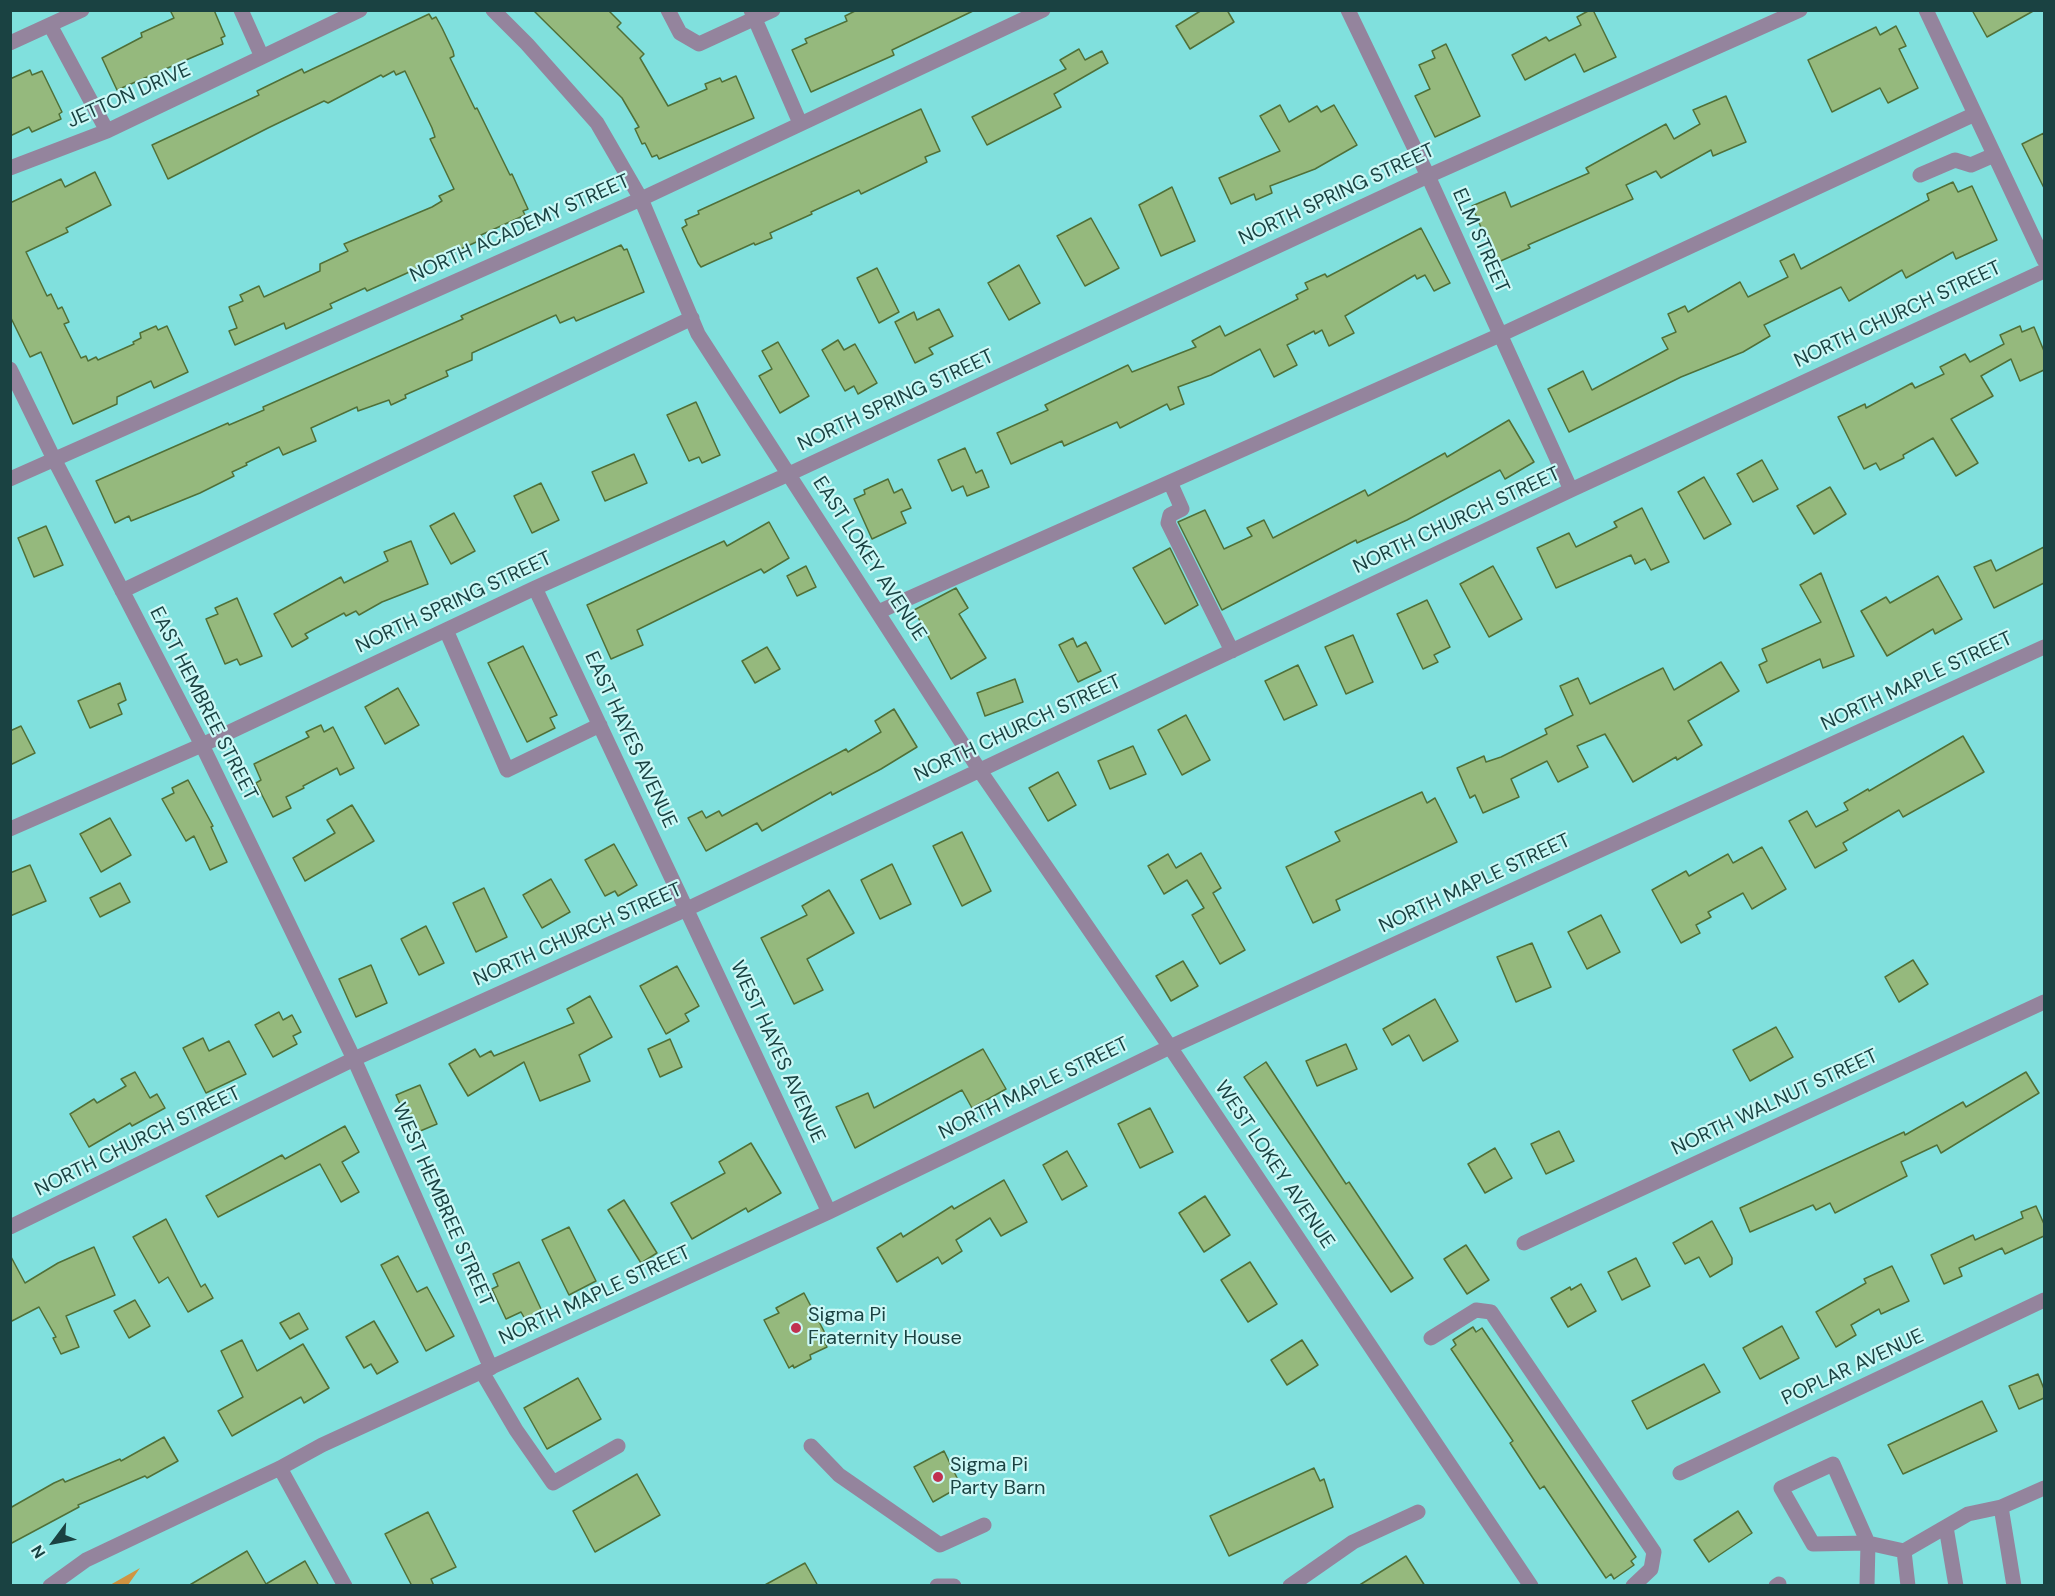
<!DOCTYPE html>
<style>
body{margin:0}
#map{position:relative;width:2055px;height:1596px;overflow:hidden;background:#80e0dd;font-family:"DM Sans",sans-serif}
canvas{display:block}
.frame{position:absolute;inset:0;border:12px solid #1a4242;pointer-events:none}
.north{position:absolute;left:24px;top:1512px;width:60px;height:60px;-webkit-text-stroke:4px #cbf8f6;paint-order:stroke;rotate:238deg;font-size:16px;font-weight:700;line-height:24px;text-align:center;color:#1a4242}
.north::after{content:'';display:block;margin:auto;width:21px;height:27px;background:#1a4242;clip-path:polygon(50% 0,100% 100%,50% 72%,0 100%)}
</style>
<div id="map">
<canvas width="2055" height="1596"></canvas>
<div class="frame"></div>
<div class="north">N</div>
</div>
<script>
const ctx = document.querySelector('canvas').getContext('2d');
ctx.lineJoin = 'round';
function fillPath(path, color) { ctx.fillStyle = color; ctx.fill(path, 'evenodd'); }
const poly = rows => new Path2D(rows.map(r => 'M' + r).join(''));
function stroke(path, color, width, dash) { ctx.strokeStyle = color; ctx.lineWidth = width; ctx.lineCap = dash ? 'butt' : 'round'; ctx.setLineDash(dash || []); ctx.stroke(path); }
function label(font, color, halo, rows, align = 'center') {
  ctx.font = font + ' "DM Sans",sans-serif'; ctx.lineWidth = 4.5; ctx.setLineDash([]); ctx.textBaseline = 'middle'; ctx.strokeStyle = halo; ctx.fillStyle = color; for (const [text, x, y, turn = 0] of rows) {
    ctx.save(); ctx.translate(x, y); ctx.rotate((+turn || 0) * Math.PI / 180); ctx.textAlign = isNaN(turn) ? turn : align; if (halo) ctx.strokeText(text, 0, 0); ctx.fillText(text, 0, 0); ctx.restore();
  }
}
const green = poly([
 [140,1568,128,1585,107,1585,110,1585]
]);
const building = poly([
 [170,10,214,10,225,36,221,38,223,44,117,90,102,58,142,37,141,33,174,18,170,10],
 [533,10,608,10,621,23,617,27,644,54,640,58,668,106,707,89,705,84,720,78,722,82,736,76,754,118,659,159,657,155,652,157,645,143,642,144,635,129,639,127,622,98,533,10],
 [857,10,975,10,892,50,894,55,811,92,792,50,807,43,805,39,847,21,845,16,857,10],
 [1202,10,1227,10,1234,22,1190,49,1176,26,1202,10],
 [1590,10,1593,10,1616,57,1584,72,1575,54,1525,80,1512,55,1546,37,1549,41,1581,25,1577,17,1590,10],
 [1972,10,2035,10,1987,37,1972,10],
 [429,14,432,19,436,17,442,28,453,51,454,56,450,58,475,109,477,108,510,175,512,174,528,209,523,211,525,215,481,235,483,239,367,291,365,288,330,304,332,308,286,329,284,323,235,345,229,331,237,328,229,307,243,301,240,295,259,286,264,297,320,271,320,264,348,251,344,244,432,207,442,201,439,196,454,189,430,139,435,137,432,128,405,71,396,75,394,71,383,77,381,75,328,103,324,101,268,128,168,179,152,145,259,95,257,91,302,69,304,73,429,14],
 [1896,26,1906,46,1899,49,1918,88,1888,103,1880,88,1832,112,1808,60,1876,27,1880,35,1896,26],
 [1446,44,1480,116,1435,137,1415,96,1430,89,1419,65,1435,58,1432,51,1446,44],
 [1079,49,1085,60,1102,51,1108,63,1054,94,1061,107,987,145,972,117,1066,69,1060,60,1079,49],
 [30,70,32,75,42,71,62,112,59,114,61,119,32,132,29,127,10,136,10,79,30,70],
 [1726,96,1746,142,1713,156,1711,150,1661,178,1656,171,1626,185,1633,199,1528,245,1530,248,1496,263,1472,206,1505,192,1511,207,1589,173,1586,168,1666,124,1674,139,1700,124,1693,110,1726,96],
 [1280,105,1289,122,1317,106,1321,112,1334,105,1357,145,1315,169,1270,186,1272,193,1256,200,1254,194,1231,204,1219,178,1280,151,1260,116,1280,105],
 [921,109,940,151,925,157,927,162,861,194,859,190,811,212,812,214,770,233,772,238,755,245,754,243,701,267,698,263,682,228,687,225,685,220,699,214,698,211,921,109],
 [2044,133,2044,188,2022,144,2044,133],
 [95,172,111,205,66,228,68,232,26,252,47,296,51,294,58,309,62,307,69,322,64,324,81,358,86,356,88,361,96,357,98,360,134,344,133,342,141,338,140,333,156,326,158,330,167,326,188,372,154,388,151,381,117,397,117,404,73,424,41,352,30,357,10,316,10,203,61,179,65,187,95,172],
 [1953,182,1958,192,1972,186,1997,240,1956,259,1953,252,1906,278,1902,270,1849,301,1841,287,1764,325,1770,336,1743,352,1681,377,1569,432,1548,389,1583,371,1592,390,1668,349,1662,338,1676,332,1668,314,1685,306,1688,312,1740,282,1748,297,1788,277,1780,261,1794,254,1801,269,1929,200,1927,194,1953,182],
 [1172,187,1195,241,1161,256,1139,205,1172,187],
 [1091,218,1119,268,1085,286,1057,236,1091,218],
 [1421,228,1450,283,1434,291,1425,275,1417,279,1415,275,1345,316,1354,333,1329,346,1322,330,1315,334,1314,331,1287,345,1297,365,1274,377,1260,349,1211,375,1178,387,1184,404,1170,410,1167,404,1120,428,1117,422,1064,446,1062,441,1011,464,997,433,1048,410,1045,405,1128,365,1132,372,1196,347,1192,341,1220,326,1225,336,1298,299,1296,295,1308,289,1305,283,1325,274,1327,277,1421,228],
 [621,245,624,250,627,249,644,292,576,321,574,317,560,323,556,315,472,353,472,360,446,371,448,376,405,395,406,398,391,405,389,400,358,411,357,407,311,428,316,441,283,455,279,447,246,463,247,465,232,472,234,476,200,493,131,521,129,516,115,523,96,481,228,423,229,425,264,410,263,407,463,319,461,316,621,245],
 [1019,265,1040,303,1009,320,988,283,1019,265],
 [877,268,899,312,879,323,857,278,877,268],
 [939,309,953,336,929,348,933,354,915,363,895,322,914,312,917,320,939,309],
 [2020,326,2022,332,2034,327,2044,351,2044,370,2020,381,2011,359,1981,376,1993,396,1951,419,1978,463,1956,476,1933,438,1903,455,1904,458,1880,470,1876,463,1864,469,1838,417,1865,404,1866,408,1912,383,1915,388,1944,374,1940,367,1965,354,1970,362,2004,344,2000,335,2020,326],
 [838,340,844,350,855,344,877,383,858,394,854,386,845,391,822,350,838,340],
 [778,342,809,396,780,413,759,376,772,369,762,351,778,342],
 [696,402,720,455,702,463,699,457,689,461,667,415,696,402],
 [1509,420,1534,462,1505,479,1500,470,1407,520,1357,543,1356,540,1222,610,1178,522,1205,510,1224,549,1252,536,1247,528,1264,520,1273,538,1365,490,1368,496,1445,453,1447,457,1509,420],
 [965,448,976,473,982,470,989,487,967,496,963,486,952,491,938,460,965,448],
 [634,454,647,483,605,501,592,472,634,454],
 [1762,460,1778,489,1753,502,1737,474,1762,460],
 [1704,477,1731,524,1704,539,1678,492,1704,477],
 [888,479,894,493,902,489,911,508,901,512,906,523,872,539,854,499,865,494,864,490,888,479],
 [541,483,559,520,532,533,514,496,541,483],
 [1830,487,1846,514,1814,534,1797,506,1830,487],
 [1642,508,1669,562,1651,570,1645,559,1635,564,1631,555,1556,588,1537,548,1569,533,1576,547,1617,527,1614,522,1642,508],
 [454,513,475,551,451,564,430,526,454,513],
 [769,522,789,558,764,573,761,569,637,630,643,645,611,659,587,605,724,541,727,546,769,522],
 [46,526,63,565,34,577,18,538,46,526],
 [411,541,428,584,382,602,359,615,356,611,346,616,344,613,305,634,308,638,292,647,274,614,341,577,344,583,388,561,384,552,411,541],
 [2044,547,2044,583,1994,608,1974,567,1991,560,1996,571,2044,547],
 [1170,548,1198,605,1165,624,1133,568,1170,548],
 [806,566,816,587,797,596,787,576,806,566],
 [1493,566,1522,619,1489,637,1460,584,1493,566],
 [1821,573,1854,656,1823,668,1820,659,1767,683,1759,665,1767,661,1762,649,1821,622,1800,585,1821,573],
 [1938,576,1962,619,1935,634,1933,629,1887,656,1861,611,1886,597,1890,603,1938,576],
 [956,588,968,608,959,614,986,658,951,679,914,610,956,588],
 [237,598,262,656,240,665,237,659,225,664,206,619,218,614,215,608,237,598],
 [1427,600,1450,647,1434,655,1438,662,1423,669,1397,614,1427,600],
 [1353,635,1373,682,1346,694,1325,647,1353,635],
 [1073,638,1077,647,1086,642,1101,671,1078,682,1059,645,1073,638],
 [523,646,557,715,550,718,555,728,527,742,488,663,523,646],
 [767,647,780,669,755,683,742,661,767,647],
 [1721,662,1739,691,1688,721,1702,745,1677,760,1676,757,1633,782,1605,734,1577,746,1588,767,1558,782,1547,761,1511,779,1519,797,1483,813,1475,795,1470,798,1457,768,1484,756,1486,762,1501,757,1547,734,1545,729,1573,715,1560,686,1578,678,1590,704,1663,668,1674,690,1721,662],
 [1298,665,1317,705,1284,720,1265,681,1298,665],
 [1015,679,1023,702,985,716,977,693,1015,679],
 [120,683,126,700,118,704,122,714,90,728,78,701,120,683],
 [398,688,419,725,385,744,365,707,398,688],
 [894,709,917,747,881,769,832,795,831,792,762,831,757,823,706,851,688,818,702,811,706,818,719,811,722,816,846,749,848,752,881,732,875,721,894,709],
 [1186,715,1210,760,1182,775,1158,730,1186,715],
 [321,725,324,732,333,727,354,768,340,775,337,768,303,786,304,788,286,797,291,808,273,817,256,783,261,780,254,764,309,737,306,732,321,725],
 [21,726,35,753,10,765,10,731,21,726],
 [1963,736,1984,772,1903,817,1899,810,1843,843,1847,850,1815,868,1789,821,1807,811,1816,827,1848,810,1844,803,1868,789,1869,791,1963,736],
 [1133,746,1146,774,1110,789,1098,761,1133,746],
 [1058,772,1076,805,1048,821,1029,788,1058,772],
 [188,780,213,826,211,827,227,862,210,870,194,836,186,841,162,799,174,793,172,788,188,780],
 [1422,792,1427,803,1435,798,1457,842,1336,900,1340,910,1313,923,1286,867,1340,841,1335,832,1422,792],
 [352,805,374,841,305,881,293,858,335,833,327,820,352,805],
 [110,818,131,855,101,872,80,834,110,818],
 [962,832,991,891,962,906,933,846,962,832],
 [614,844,637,885,618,896,615,891,605,896,585,860,614,844],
 [1762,847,1786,889,1752,909,1743,893,1708,912,1711,917,1696,925,1700,933,1681,943,1652,890,1686,871,1689,876,1728,854,1733,863,1762,847],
 [1201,853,1221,888,1213,893,1245,950,1220,964,1192,915,1204,908,1187,880,1164,894,1148,866,1168,854,1176,868,1201,853],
 [892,864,911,904,880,919,861,880,892,864],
 [30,865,46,901,10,916,10,873,30,865],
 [551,879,570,912,542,928,523,895,551,879],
 [120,883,130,902,100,917,90,898,120,883],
 [484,888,507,937,476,952,453,903,484,888],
 [829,890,854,933,807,959,823,990,794,1004,761,938,807,915,802,906,829,890],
 [1601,915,1620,952,1587,969,1568,932,1601,915],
 [426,926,444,963,419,975,401,939,426,926],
 [1532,943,1551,987,1516,1002,1497,957,1532,943],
 [1913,960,1928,984,1899,1002,1885,977,1913,960],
 [1183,961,1198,986,1171,1001,1156,976,1183,961],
 [371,965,387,1003,356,1017,339,979,371,965],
 [677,966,699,1006,685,1014,689,1021,666,1034,640,986,677,966],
 [590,996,612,1037,579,1055,590,1081,540,1101,524,1062,468,1096,449,1064,475,1049,480,1057,491,1051,494,1056,574,1023,567,1009,590,996],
 [1435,999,1458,1041,1423,1061,1409,1035,1392,1045,1383,1029,1435,999],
 [279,1012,283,1020,292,1015,301,1032,293,1036,297,1044,273,1057,255,1025,279,1012],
 [1776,1027,1793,1057,1750,1081,1733,1050,1776,1027],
 [203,1038,209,1051,229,1041,246,1074,206,1093,183,1048,203,1038],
 [670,1039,682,1067,660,1077,648,1049,670,1039],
 [1346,1044,1357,1069,1317,1086,1306,1061,1346,1044],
 [983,1049,1006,1089,972,1108,962,1090,855,1148,836,1107,868,1093,874,1108,983,1049],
 [1266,1062,1346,1184,1349,1182,1413,1278,1391,1292,1244,1077,1266,1062],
 [135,1072,150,1098,157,1094,165,1108,132,1126,130,1123,89,1147,70,1114,94,1099,97,1103,126,1086,121,1079,135,1072],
 [2026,1072,2039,1093,1941,1153,1937,1145,1901,1162,1907,1176,1835,1213,1830,1203,1816,1210,1813,1205,1750,1232,1740,1208,1904,1132,1905,1135,1963,1102,1966,1107,2026,1072],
 [420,1085,437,1124,413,1134,396,1095,420,1085],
 [1150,1108,1173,1152,1140,1168,1118,1124,1150,1108],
 [345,1126,359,1152,342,1162,359,1192,341,1202,320,1164,218,1217,206,1196,282,1155,285,1159,345,1126],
 [1559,1131,1574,1161,1546,1174,1531,1144,1559,1131],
 [751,1143,781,1193,748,1212,746,1208,692,1239,671,1203,725,1173,719,1162,751,1143],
 [1495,1148,1512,1178,1485,1193,1468,1164,1495,1148],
 [1067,1151,1087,1186,1062,1200,1043,1165,1067,1151],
 [1004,1180,1027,1222,1001,1236,990,1218,956,1240,962,1251,942,1264,938,1257,897,1282,877,1248,901,1233,903,1237,952,1206,954,1209,1004,1180],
 [1205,1196,1230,1235,1204,1252,1179,1213,1205,1196],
 [624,1200,657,1253,641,1263,608,1210,624,1200],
 [2036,1206,2044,1224,2044,1236,2005,1254,2002,1248,1959,1268,1962,1276,1944,1284,1931,1255,1973,1235,1975,1240,2023,1218,2021,1212,2036,1206],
 [166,1219,201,1287,205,1284,213,1298,188,1312,168,1277,159,1283,133,1237,166,1219],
 [1712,1221,1732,1258,1732,1264,1710,1277,1699,1257,1685,1264,1673,1243,1712,1221],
 [569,1227,596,1281,569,1295,542,1240,569,1227],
 [1466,1245,1489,1280,1467,1294,1444,1259,1466,1245],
 [94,1247,115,1295,66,1316,79,1347,61,1354,53,1338,56,1337,39,1307,10,1322,10,1255,25,1283,58,1263,94,1247],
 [398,1256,417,1292,427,1287,454,1336,426,1351,381,1265,398,1256],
 [1636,1258,1650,1286,1622,1300,1608,1272,1636,1258],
 [519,1262,542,1311,525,1319,521,1312,506,1319,492,1289,498,1286,493,1274,519,1262],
 [1250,1262,1277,1304,1248,1322,1221,1280,1250,1262],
 [1892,1266,1909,1301,1881,1314,1879,1309,1851,1325,1856,1335,1836,1347,1816,1312,1866,1283,1864,1279,1892,1266],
 [1581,1284,1596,1311,1568,1327,1551,1298,1570,1287,1571,1290,1581,1284],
 [804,1293,827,1337,823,1339,827,1347,810,1355,811,1359,794,1368,793,1365,789,1368,764,1320,779,1313,776,1308,804,1293],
 [135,1300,150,1326,129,1338,114,1311,135,1300],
 [299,1313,308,1329,290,1339,280,1323,299,1313],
 [374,1321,398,1362,377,1374,371,1364,364,1368,346,1337,374,1321],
 [1782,1326,1799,1358,1760,1379,1743,1348,1782,1326],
 [1473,1327,1476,1332,1482,1328,1636,1557,1631,1561,1634,1565,1614,1579,1611,1574,1606,1578,1544,1486,1540,1489,1510,1443,1513,1441,1451,1349,1456,1345,1453,1340,1473,1327],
 [242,1340,257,1371,303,1344,329,1388,304,1403,301,1397,232,1436,218,1411,243,1397,221,1351,242,1340],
 [1302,1340,1318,1365,1287,1385,1271,1360,1302,1340],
 [1704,1364,1720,1392,1647,1429,1632,1401,1704,1364],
 [2038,1374,2044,1389,2044,1398,2019,1409,2009,1386,2038,1374],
 [578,1378,601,1419,547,1449,524,1408,578,1378],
 [1982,1401,1997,1431,1903,1474,1888,1445,1982,1401],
 [164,1437,178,1461,147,1478,145,1476,78,1505,79,1507,10,1544,10,1508,54,1483,63,1479,65,1482,120,1459,121,1461,164,1437],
 [944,1451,961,1486,933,1502,914,1467,944,1451],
 [1314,1468,1320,1481,1324,1479,1333,1507,1229,1556,1210,1516,1314,1468],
 [637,1474,660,1515,595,1552,573,1511,637,1474],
 [1738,1511,1752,1533,1709,1562,1694,1540,1738,1511],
 [428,1512,456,1567,431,1579,434,1586,412,1586,385,1534,428,1512],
 [247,1551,266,1584,305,1561,319,1586,188,1586,247,1551],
 [1406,1556,1425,1586,1358,1586,1406,1556],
 [805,1563,818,1586,763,1586,805,1563]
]);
const minor = poly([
 [241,10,262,57,360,10],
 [493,10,527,44,597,123,641,199,698,334,980,771,1170,1047,1531,1586],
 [668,10,680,33,699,44,773,10],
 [751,10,800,123],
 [1348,10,1428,176,1571,490],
 [1926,10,2044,260],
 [50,25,107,131],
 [10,43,82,10],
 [10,168,107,131,262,57],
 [1920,175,1955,160,1971,165,1994,155],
 [10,369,54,459,202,745,354,1059,491,1368],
 [10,479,641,199,1043,10],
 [1170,482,1182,509,1170,515,1168,523,1232,651],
 [535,588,829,1212],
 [122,591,692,318],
 [878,612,1500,335,1975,114],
 [446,630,507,770,600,725],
 [10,829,202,745,535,588,789,474,1428,176,1800,10],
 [10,1227,354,1059,687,909,1571,490,2044,271],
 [1524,1243,2044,1002],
 [1431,1338,1476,1310,1491,1312,1654,1552,1651,1569,1633,1586],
 [482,1372,516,1430,553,1483,618,1446],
 [811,1446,839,1475,940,1545,984,1525],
 [280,1468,345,1586],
 [1680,1473,2044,1300],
 [2001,1507,2014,1586],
 [1946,1527,1956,1586],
 [1904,1551,1908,1586],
 [50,1586,86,1560,280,1468,322,1445,829,1212,1170,1047,2044,647],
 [937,1586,954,1586],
 [1290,1586,1353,1542,1418,1512],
 [1776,1586,1779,1584],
 [1867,1586,1868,1543,1833,1464,1781,1488,1813,1544,1868,1543,1904,1551,1968,1514,2001,1507,2044,1488]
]);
const markers = [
 [796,1328,6,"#c13150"],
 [938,1477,6,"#c13150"]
];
const streetNames = [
 ["JETTON DRIVE",129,96,-24],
 ["NORTH SPRING STREET",1337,195,-25],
 ["NORTH ACADEMY STREET",520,229,-24],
 ["ELM STREET",1480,241,66],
 ["NORTH CHURCH STREET",1898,315,-25],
 ["NORTH SPRING STREET",896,401,-25],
 ["NORTH CHURCH STREET",1457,521,-25],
 ["EAST LOKEY AVENUE",869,559,57],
 ["NORTH SPRING STREET",454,603,-25],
 ["NORTH MAPLE STREET",1917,682,-25],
 ["EAST HEMBREE STREET",203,704,63],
 ["NORTH CHURCH STREET",1018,729,-25],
 ["EAST HAYES AVENUE",630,740,65],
 ["NORTH MAPLE STREET",1475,884,-25],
 ["NORTH CHURCH STREET",578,935,-24],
 ["WEST HAYES AVENUE",777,1052,65],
 ["NORTH MAPLE STREET",1034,1089,-26],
 ["NORTH WALNUT STREET",1775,1103,-25],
 ["NORTH CHURCH STREET",138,1142,-26],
 ["WEST LOKEY AVENUE",1274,1165,56],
 ["WEST HEMBREE STREET",442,1205,66],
 ["NORTH MAPLE STREET",595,1296,-25],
 ["POPLAR AVENUE",1853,1368,-25]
];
const poiNames = [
 ["Sigma Pi",808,1316],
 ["Fraternity House",808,1339],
 ["Sigma Pi",950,1466],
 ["Party Barn",950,1489]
];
fillPath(green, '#cf9543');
fillPath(building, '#95b97d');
stroke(building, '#507038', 1.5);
stroke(minor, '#94849d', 15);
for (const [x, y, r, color] of markers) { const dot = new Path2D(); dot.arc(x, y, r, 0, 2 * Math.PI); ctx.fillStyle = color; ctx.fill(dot); stroke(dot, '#cbf8f6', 2); }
label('20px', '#1a4242', '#cbf8f6', streetNames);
label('20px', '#1a4242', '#cbf8f6', poiNames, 'left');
</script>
